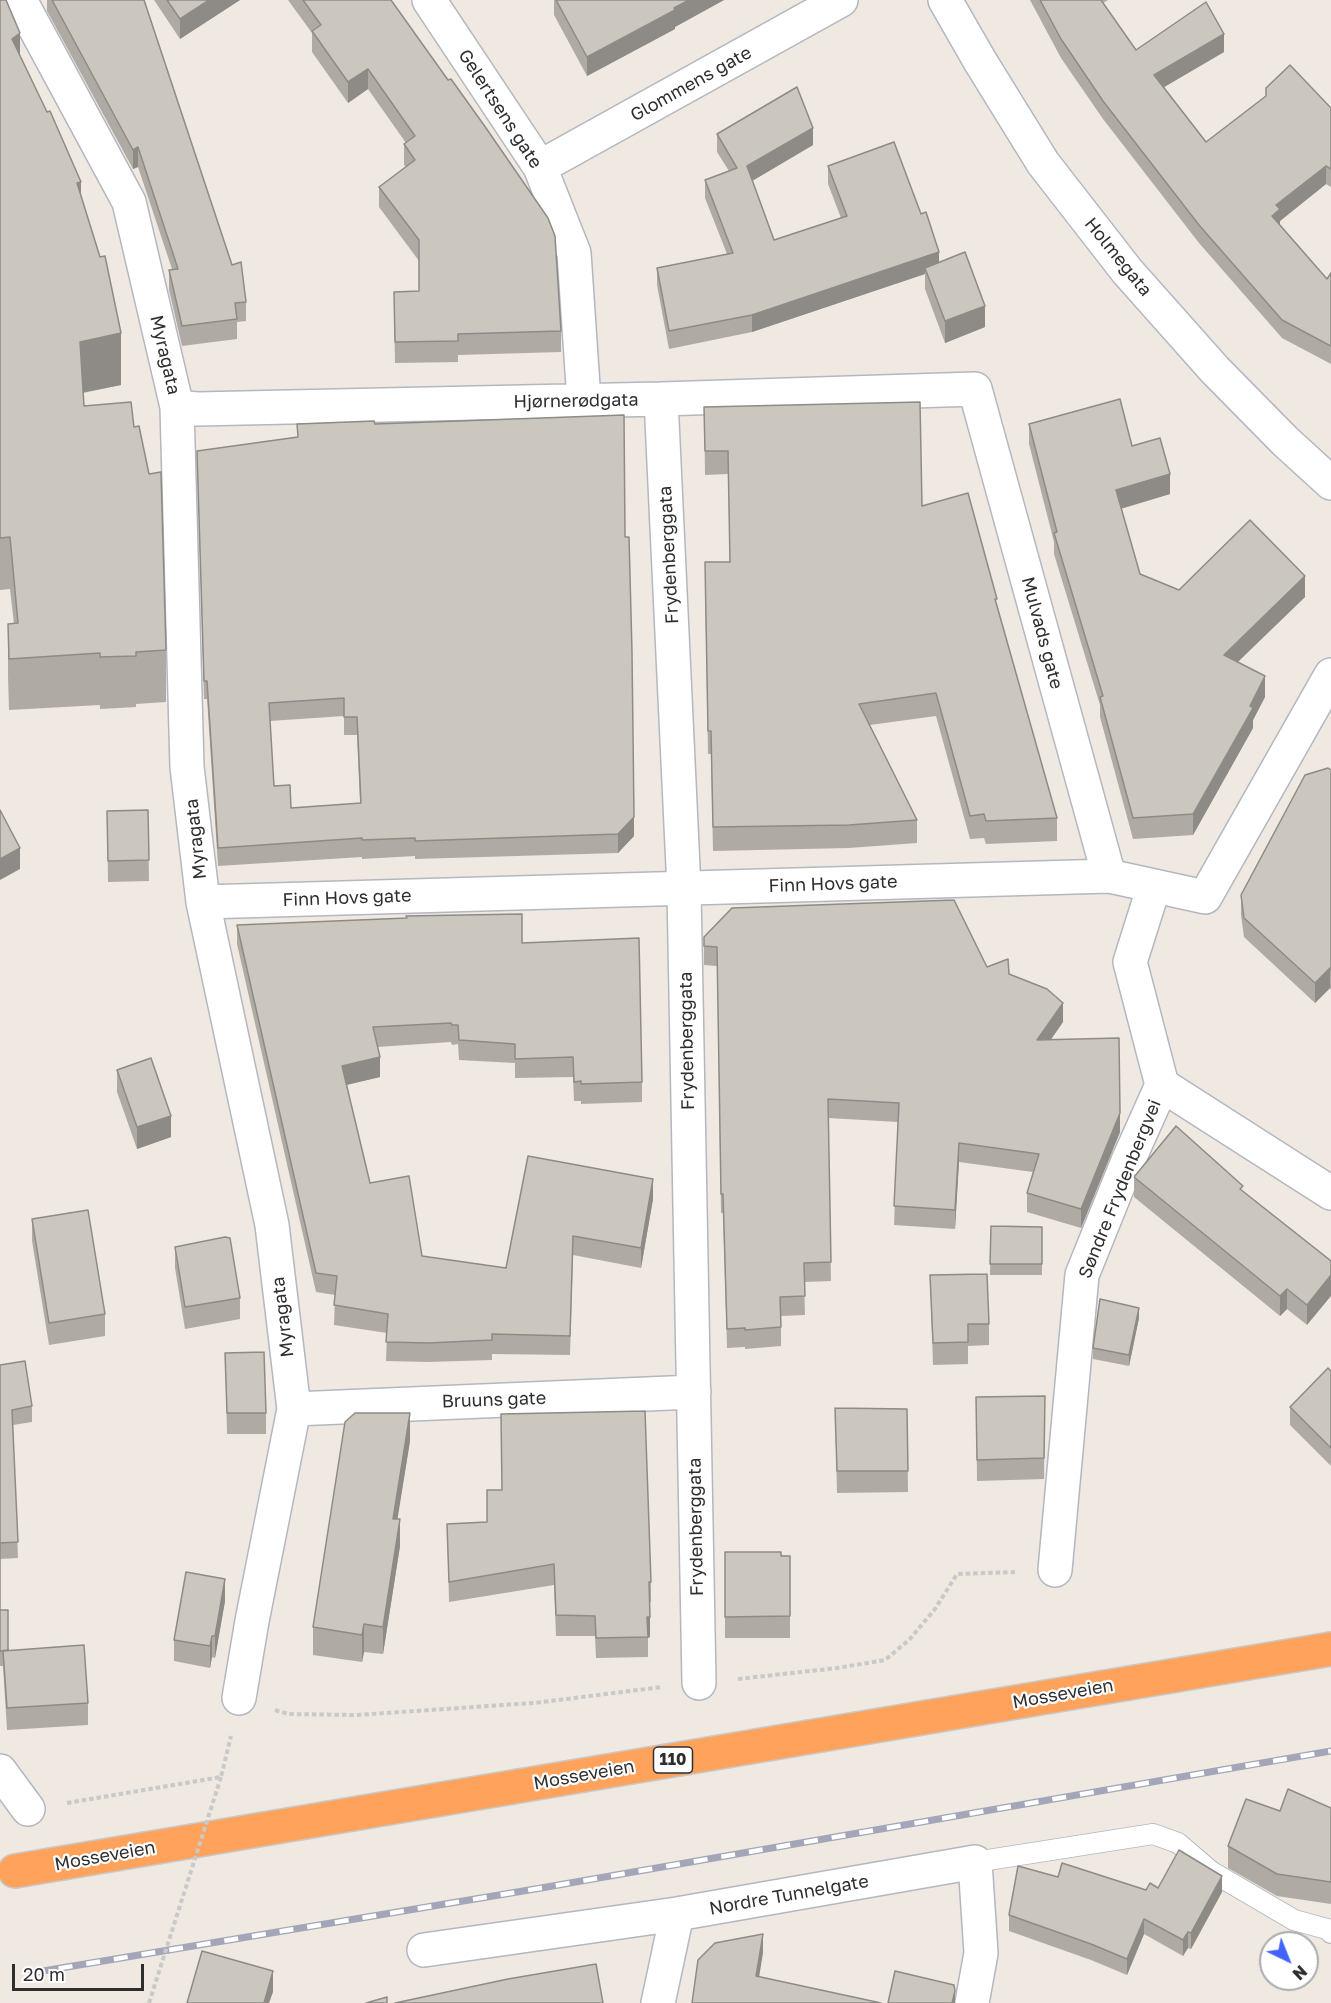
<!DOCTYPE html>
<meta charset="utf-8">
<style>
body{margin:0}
#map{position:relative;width:1331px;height:2003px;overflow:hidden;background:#efe9e1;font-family:"Golos Text",sans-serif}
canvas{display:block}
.north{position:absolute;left:1259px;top:1931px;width:60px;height:60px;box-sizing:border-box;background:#fff;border:2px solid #ababab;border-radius:50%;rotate:137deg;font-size:16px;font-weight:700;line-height:24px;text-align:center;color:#2e2e2e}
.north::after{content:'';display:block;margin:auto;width:21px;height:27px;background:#4264fb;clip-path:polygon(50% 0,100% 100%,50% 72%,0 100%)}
.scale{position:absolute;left:12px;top:1964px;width:132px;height:27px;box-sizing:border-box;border:3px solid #2e2e2e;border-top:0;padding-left:8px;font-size:18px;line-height:21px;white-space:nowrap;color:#2e2e2e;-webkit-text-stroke:4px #fff;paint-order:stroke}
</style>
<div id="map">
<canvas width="1331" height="2003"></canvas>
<div class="north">N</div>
<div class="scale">20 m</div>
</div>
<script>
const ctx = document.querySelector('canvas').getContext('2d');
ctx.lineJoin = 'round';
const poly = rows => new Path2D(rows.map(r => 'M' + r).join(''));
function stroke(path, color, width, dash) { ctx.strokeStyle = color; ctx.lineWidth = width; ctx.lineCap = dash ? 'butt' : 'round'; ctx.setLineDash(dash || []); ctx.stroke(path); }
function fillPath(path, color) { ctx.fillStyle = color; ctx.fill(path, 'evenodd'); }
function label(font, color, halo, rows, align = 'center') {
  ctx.font = font + ' "Golos Text",sans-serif'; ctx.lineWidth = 4.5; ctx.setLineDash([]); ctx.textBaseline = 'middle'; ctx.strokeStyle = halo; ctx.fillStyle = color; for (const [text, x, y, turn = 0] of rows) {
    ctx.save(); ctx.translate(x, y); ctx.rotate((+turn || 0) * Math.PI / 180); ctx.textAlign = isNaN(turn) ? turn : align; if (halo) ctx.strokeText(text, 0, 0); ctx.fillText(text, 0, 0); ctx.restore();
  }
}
const path = poly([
 [738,1679,837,1668,885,1660,909,1640,935,1609,957,1574,1015,1572],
 [275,1710,288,1714,356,1715,534,1703,662,1687],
 [67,1803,221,1777,231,1736]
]);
const lane = poly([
 [975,1862,1153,1834,1178,1843,1212,1872,1294,1920,1327,1929,1331,1933]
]);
const street = poly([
 [20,0,129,202,177,407,187,767,203,902,272,1225,294,1409,252,1621,239,1698],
 [429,0,540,167,574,253,584,401],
 [540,167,841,0],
 [661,399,684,889,699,1683],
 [177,407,197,409,661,399,975,389,1109,876],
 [203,902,1109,876,1205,897,1331,675],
 [1162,1085,1331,1193],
 [294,1409,694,1392],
 [1055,1570,1082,1275,1128,1161,1162,1085,1130,962,1154,886],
 [0,1771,28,1809],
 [424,1950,677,1914,975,1862,981,1953,972,2003],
 [658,2003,677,1914]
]);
const secondary = poly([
 [945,0,980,61,1043,163,1127,271,1215,370,1285,441,1331,483]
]);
const highway = poly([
 [15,1871,1331,1649]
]);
const rail = poly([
 [31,1973,541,1888,1331,1751]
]);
const pathBridge = poly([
 [149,2003,221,1777]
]);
const wall = poly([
 [0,0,20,56,81,196,121,385,83,393,84,406,134,427,166,650,166,702,136,704,136,707,100,709,100,705,9,710,8,676,8,624,14,624,10,589,0,590],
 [47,0,144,0,232,265,246,302,246,321,237,322,237,339,182,346,169,290,169,270,172,269,138,167,133,169,47,11],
 [154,0,240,0,180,39],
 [288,0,391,0,561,331,561,352,458,355,458,362,395,363,394,313,419,291,419,261,379,207,379,187,406,167,404,165,404,144,406,143,368,89,348,103,312,52,312,33],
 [554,0,724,0,675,27,675,29,587,76,554,15],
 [1030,0,1108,0,1103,3,1136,50,1224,52,1164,87,1206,142,1331,108,1331,187,1326,184,1280,221,1280,225,1327,279,1331,273,1331,364,1282,338,1199,243,1103,119,1061,58],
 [717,134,813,145,752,181,774,240,841,218,828,184,828,166,939,262,985,327,945,343,925,289,925,274,752,332,669,349,657,285,657,268,727,254,705,198,705,180,729,171,717,152],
 [704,407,922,506,997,607,1057,818,1057,841,986,844,984,838,970,839,936,716,870,725,917,820,917,843,849,848,713,851,711,754,708,754,705,585,730,562,728,474,705,475],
 [375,424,625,537,634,836,618,853,415,859,415,856,362,859,362,857,218,866,207,699,204,699,197,451,297,437],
 [344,716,344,735,357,735,360,803,291,808,274,786,270,721],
 [1029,424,1132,446,1170,494,1121,509,1140,574,1179,590,1305,597,1238,662,1265,697,1253,720,1253,728,1193,835,1133,839,1100,717,1100,705,1054,554,1054,542,1029,444],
 [1331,770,1331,990,1330,988,1315,1003,1244,937,1241,915,1241,895],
 [148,810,149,881,108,882,107,811],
 [237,925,522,943,642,1082,642,1102,581,1104,581,1101,574,1101,573,1077,515,1078,515,1063,459,1060,458,1044,452,1045,451,1042,377,1047,380,1077,346,1085,370,1183,422,1256,506,1268,528,1156,653,1199,641,1268,573,1255,570,1355,492,1354,492,1360,428,1362,386,1361,387,1333,334,1325,335,1295,316,1292,237,944],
 [704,937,987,967,1009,974,1063,1022,1050,1040,1120,1132,1081,1228,1027,1212,1027,1193,1033,1172,959,1162,955,1229,894,1225,898,1122,828,1118,831,1281,804,1282,805,1315,781,1316,781,1346,745,1349,745,1347,727,1348,723,1213,721,1213,717,966,704,965],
 [117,1070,171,1137,137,1149,117,1092],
 [1134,1177,1243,1191,1331,1261,1307,1325,1287,1309,1280,1316,1134,1197],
 [32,1219,105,1314,105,1336,49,1345,32,1241],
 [991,1226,1042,1227,1042,1275,990,1275],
 [175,1247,240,1298,240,1319,185,1329,175,1268],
 [930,1275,989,1324,989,1345,968,1346,968,1364,933,1365],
 [1139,1318,1129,1366,1093,1359,1093,1348],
 [225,1353,266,1413,266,1434,227,1434],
 [0,1365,32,1406,32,1422,13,1425,18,1558,0,1559,0,1610,8,1650,88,1703,88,1725,7,1730,3,1666,0,1666],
 [1331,1371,1331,1466,1290,1425,1290,1407],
 [1045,1396,1044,1479,977,1481,976,1397],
 [835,1408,907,1409,908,1492,837,1493],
 [410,1441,397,1519,400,1546,383,1654,364,1652,362,1662,313,1655,313,1627],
 [487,1490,651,1582,651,1602,649,1603,650,1637,648,1638,648,1657,596,1658,595,1636,556,1636,554,1585,449,1602,447,1524,487,1522],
 [725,1552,790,1556,790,1638,725,1638],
 [225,1601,215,1658,212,1657,210,1668,174,1661,174,1640],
 [1331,1808,1331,1904,1277,1896,1228,1868,1228,1846,1280,1811],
 [1058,1877,1146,1890,1158,1888,1222,1892,1191,1949,1188,1948,1183,1956,1144,1934,1127,1975,1091,1960,1009,1931,1009,1915]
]);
const shadedWall = poly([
 [209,0,240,0,180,39,180,19],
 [689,0,724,0,675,27,675,29,587,76,587,57],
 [20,33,20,85,12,39],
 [1224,34,1224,52,1154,93,1154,75],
 [368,69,368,89,348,103,348,82],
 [813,128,813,145,747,184,747,166],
 [138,147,138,167,133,169,133,150],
 [1326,166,1326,184,1280,221,1280,227,1272,216,1276,205],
 [81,182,81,233,77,183],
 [939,252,939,269,925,268,925,274,752,332,752,315],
 [985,306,985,327,945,343,945,321],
 [121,333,121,385,80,393,80,342],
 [1170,474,1170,494,1116,510,1116,490],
 [1305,576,1305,597,1224,675,1224,655],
 [1265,676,1265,697,1253,720,1253,728,1193,835,1193,814],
 [634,817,634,836,618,853,618,834],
 [20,848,20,869,0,880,0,859],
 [1330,968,1330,988,1315,1003,1315,983],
 [1063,1003,1063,1022,1037,1060,1037,1040],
 [380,1057,380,1077,342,1086,342,1066],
 [1120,1113,1120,1132,1081,1228,1081,1209],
 [171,1116,171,1137,137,1149,137,1127],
 [959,1143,959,1162,955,1229,955,1210],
 [653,1179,653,1199,641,1268,641,1248],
 [1331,1275,1331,1296,1307,1325,1307,1305],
 [1287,1289,1287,1309,1280,1316,1280,1296],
 [1139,1308,1139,1318,1129,1366,1129,1355],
 [410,1413,410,1441,393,1547,393,1519],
 [400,1519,400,1546,383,1654,383,1627],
 [225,1579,225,1601,215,1658,215,1636],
 [647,1617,650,1617,650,1637,647,1638],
 [364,1624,364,1652,362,1662,362,1635],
 [212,1636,212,1657,210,1668,210,1646],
 [1222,1876,1222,1892,1191,1949,1191,1933],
 [1144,1919,1144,1934,1127,1975,1127,1959],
 [1188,1932,1188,1948,1183,1956,1183,1940],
 [763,1934,763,1953,756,1996,756,1976],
 [273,1971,273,1992,269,2003,264,2003],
 [955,1991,955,2003,952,2003]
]);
const building = poly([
 [0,0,6,0,20,33,12,39,47,112,50,111,81,182,77,183,100,257,105,256,121,333,80,342,84,406,131,402,134,427,139,426,149,474,161,472,166,650,136,652,136,656,100,657,100,653,9,659,8,624,18,623,10,537,0,538,0,0],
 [52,0,144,0,232,265,241,262,246,302,235,303,237,319,182,326,169,270,178,269,138,147,133,150,52,0],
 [167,0,209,0,180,19,167,0],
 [303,0,391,0,448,80,451,79,486,128,548,218,555,236,561,331,458,334,458,341,395,342,394,292,419,291,419,240,379,187,415,160,404,144,415,136,368,69,348,82,312,31,321,25,303,0],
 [556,0,689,0,674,8,675,10,587,57,556,0],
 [1040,0,1101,0,1136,50,1206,2,1224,34,1154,75,1206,142,1266,96,1266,88,1290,65,1331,108,1331,169,1326,166,1276,205,1280,209,1272,216,1327,279,1331,273,1331,346,1282,320,1199,225,1103,101,1061,39,1040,0],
 [797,87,813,128,747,166,774,240,847,216,828,166,894,142,921,214,926,212,939,252,752,315,669,331,657,268,733,253,705,180,737,168,717,134,797,87],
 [965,252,985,306,945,321,925,268,965,252],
 [1120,399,1132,446,1160,438,1170,474,1116,490,1140,574,1179,590,1250,520,1305,576,1224,655,1265,676,1250,706,1253,708,1193,814,1133,818,1100,697,1103,696,1054,533,1057,532,1029,424,1120,399],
 [920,402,922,506,968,493,997,599,995,599,1057,818,986,821,984,814,970,816,936,693,859,704,917,820,849,825,713,827,711,731,708,731,705,562,730,562,728,451,705,451,704,407,920,402],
 [624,415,625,537,629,537,632,652,634,817,618,834,415,841,415,838,362,840,362,838,218,848,207,681,204,681,197,451,298,437,297,424,374,421,375,424,624,415],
 [344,698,344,717,357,717,361,803,291,808,290,785,274,786,269,703,344,698],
 [1328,768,1331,770,1331,970,1330,968,1315,983,1244,918,1241,895,1305,775,1328,768],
 [0,810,20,848,0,859,0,810],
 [148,810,149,860,108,861,107,811,148,810],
 [954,900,987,967,1008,959,1009,974,1047,989,1063,1003,1037,1040,1119,1038,1120,1113,1081,1209,1027,1193,1039,1154,959,1143,955,1210,894,1206,899,1103,828,1099,831,1262,804,1263,805,1296,780,1297,781,1327,745,1330,745,1328,727,1329,723,1194,721,1194,717,947,704,946,704,937,732,908,954,900],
 [522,914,522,943,639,938,642,1082,581,1084,581,1081,574,1082,573,1057,515,1059,515,1044,459,1040,458,1025,452,1025,451,1023,373,1027,380,1057,342,1066,370,1183,409,1176,422,1256,506,1268,528,1156,653,1179,641,1248,573,1236,570,1336,492,1334,492,1340,428,1343,386,1342,388,1314,334,1305,337,1276,316,1273,237,925,407,918,406,916,522,914],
 [151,1058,171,1116,137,1127,117,1070,151,1058],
 [1176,1126,1243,1186,1240,1189,1331,1261,1331,1275,1307,1305,1287,1289,1280,1296,1134,1177,1176,1126],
 [88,1210,105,1314,49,1323,32,1219,88,1210],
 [991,1226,1042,1227,1042,1264,990,1264,991,1226],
 [225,1237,230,1238,240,1298,185,1307,175,1247,225,1237],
 [987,1274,989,1324,968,1324,968,1342,933,1343,930,1275,987,1274],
 [1100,1299,1139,1308,1129,1355,1093,1348,1100,1299],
 [264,1352,266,1413,227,1413,225,1353,264,1352],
 [25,1361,32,1406,12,1410,18,1542,0,1543,0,1610,8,1610,8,1650,0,1651,0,1365,25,1361],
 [1328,1368,1331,1371,1331,1448,1290,1407,1328,1368],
 [1045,1396,1044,1458,977,1460,976,1397,1045,1396],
 [835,1408,907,1409,908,1471,837,1471,835,1408],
 [645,1411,651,1582,649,1582,650,1617,647,1617,648,1637,596,1638,595,1616,556,1615,554,1564,449,1582,447,1524,487,1522,487,1490,502,1490,501,1414,645,1411],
 [355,1413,410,1413,393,1519,400,1519,383,1627,364,1624,362,1635,313,1627,345,1422,355,1413],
 [725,1552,781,1552,781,1556,790,1556,790,1616,725,1617,725,1552],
 [186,1572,225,1579,215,1636,212,1636,210,1646,174,1640,186,1572],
 [84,1645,88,1703,7,1708,3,1651,84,1645],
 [1288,1789,1331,1808,1331,1882,1277,1874,1228,1846,1246,1799,1280,1811,1288,1789],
 [1179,1850,1222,1876,1191,1933,1188,1932,1183,1940,1144,1919,1127,1959,1091,1944,1009,1915,1018,1866,1058,1877,1062,1863,1146,1890,1150,1883,1158,1888,1179,1850],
 [763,1934,756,1976,881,2003,692,2003,698,1960,715,1943,763,1934],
 [202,1951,273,1971,264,2003,187,2003,202,1951],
 [596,1964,603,2003,395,2003,508,1979,596,1964],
 [895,1971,954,1985,955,1991,952,2003,888,2003,895,1971],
 [387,1997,387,2003,366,2003,387,1997]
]);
const shields = [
 [673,1760,39]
];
const shieldNames = [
 ["110",673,1760]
];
const streetNames = [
 ["Glommens gate",691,84,-29],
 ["Gelertsens gate",500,109,57],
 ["Holmegata",1118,257,51],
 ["Myragata",165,355,77],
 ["Hjørnerødgata",576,401,-1],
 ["Frydenberggata",669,555,-93],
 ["Mulvads gate",1042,633,75],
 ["Myragata",196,839,-96],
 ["Finn Hovs gate",833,884,-2],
 ["Finn Hovs gate",347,898,-2],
 ["Frydenberggata",687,1041,-91],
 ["Søndre Frydenbergvei",1120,1189,-68],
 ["Myragata",283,1317,-97],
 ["Bruuns gate",494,1400,-2],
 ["Frydenberggata",696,1527,-91],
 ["Mosseveien",1063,1694,-10],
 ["Mosseveien",584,1775,-10],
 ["Mosseveien",105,1856,-10],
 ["Nordre Tunnelgate",789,1895,-10]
];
stroke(lane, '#b4b7c1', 22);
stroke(street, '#b4b7c1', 36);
stroke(secondary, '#b4b7c1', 36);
stroke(highway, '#c9c9c9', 36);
stroke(path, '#c9c9c9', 4, [4.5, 3]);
stroke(lane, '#fff', 20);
stroke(street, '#fff', 33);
stroke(secondary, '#fff', 33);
stroke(highway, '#ffa35c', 33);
stroke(rail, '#a3a6b8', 7);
stroke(rail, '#fff', 4.5, [14]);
stroke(pathBridge, '#c9c9c9', 4, [4.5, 3]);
fillPath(wall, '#afaba4');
fillPath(shadedWall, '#8e8b86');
fillPath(building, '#cbc7bf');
stroke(building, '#8e8b86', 1.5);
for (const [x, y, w] of shields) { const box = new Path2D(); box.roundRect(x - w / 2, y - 13, w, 26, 4.5); ctx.fillStyle = '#fff'; ctx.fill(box); stroke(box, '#2e2e2e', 1.5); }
label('bold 16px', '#2e2e2e', null, shieldNames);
label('18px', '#2e2e2e', '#fff', streetNames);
</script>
